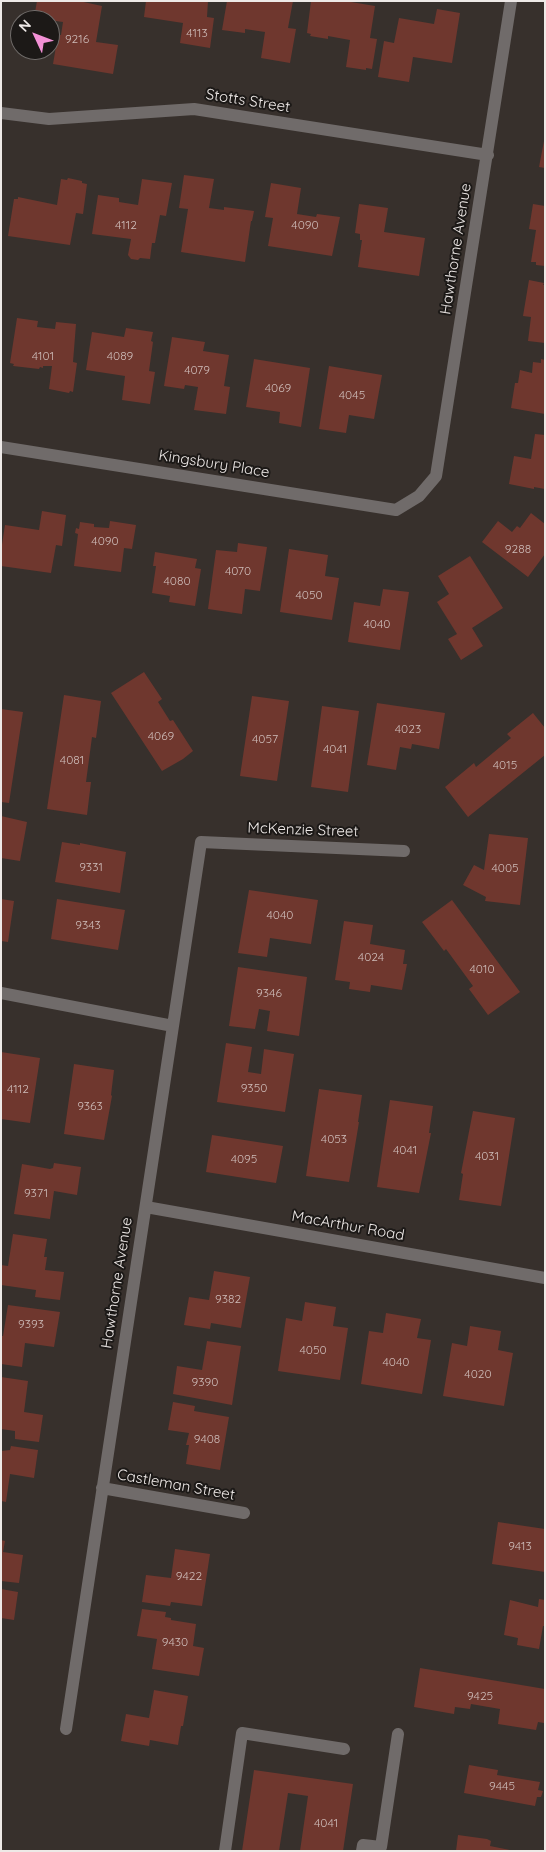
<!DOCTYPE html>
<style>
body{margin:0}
#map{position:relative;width:546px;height:1852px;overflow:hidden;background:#37302c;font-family:Quicksand,sans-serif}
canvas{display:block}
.frame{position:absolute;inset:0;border:2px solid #eee9e7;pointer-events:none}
.north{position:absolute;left:10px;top:10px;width:50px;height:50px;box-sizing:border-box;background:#1c1917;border:1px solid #706c6a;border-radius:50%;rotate:313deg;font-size:14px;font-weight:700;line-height:20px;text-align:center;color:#eee9e7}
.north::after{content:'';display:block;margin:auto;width:18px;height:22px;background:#f391d6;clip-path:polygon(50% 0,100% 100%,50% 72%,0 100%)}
</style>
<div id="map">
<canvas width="546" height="1852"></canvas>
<div class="frame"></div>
<div class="north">N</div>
</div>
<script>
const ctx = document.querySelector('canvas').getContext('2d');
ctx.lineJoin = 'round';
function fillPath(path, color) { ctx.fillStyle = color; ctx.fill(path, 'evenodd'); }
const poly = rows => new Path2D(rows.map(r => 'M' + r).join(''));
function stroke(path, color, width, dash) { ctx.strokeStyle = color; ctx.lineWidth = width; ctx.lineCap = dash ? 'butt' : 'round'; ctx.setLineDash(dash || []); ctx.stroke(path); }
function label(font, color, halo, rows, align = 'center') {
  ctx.font = font + ' Quicksand,sans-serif'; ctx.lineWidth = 4; ctx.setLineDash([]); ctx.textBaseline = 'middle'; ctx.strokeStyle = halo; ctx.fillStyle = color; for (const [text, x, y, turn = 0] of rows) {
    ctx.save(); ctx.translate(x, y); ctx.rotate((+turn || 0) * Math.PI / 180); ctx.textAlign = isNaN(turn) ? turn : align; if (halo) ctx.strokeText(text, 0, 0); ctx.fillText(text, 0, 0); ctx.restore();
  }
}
const building = poly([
 [37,1,79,1,102,6,96,42,118,45,113,74,53,64,58,35,61,35,63,22,34,18],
 [146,1,208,1,207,17,214,18,210,48,180,43,183,23,144,17],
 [227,1,293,1,288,28,296,29,290,63,261,58,265,32,245,29,245,33,222,30],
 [311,1,345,1,375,6,370,38,377,39,372,69,366,68,366,70,346,67,350,40,328,36,328,39,310,36,311,34,307,33],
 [437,9,460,13,452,63,413,57,409,82,378,77,384,41,394,43,399,18,434,24],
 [544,141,545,141,545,168,539,167],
 [184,175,214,179,209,208,224,210,224,207,254,211,252,221,251,221,245,262,181,252,188,209,179,208],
 [68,178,82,181,82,183,87,184,83,214,76,213,70,245,8,236,14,199,18,199,18,197,57,205,61,179,67,180],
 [142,179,172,183,166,216,160,215,155,243,152,243,150,259,140,258,138,260,131,259,128,255,131,239,92,234,98,195,119,198,119,202,138,205],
 [271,183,301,188,297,214,316,217,317,214,340,217,332,256,268,246,273,218,265,217],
 [359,204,388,208,384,232,425,238,419,276,358,267,362,240,360,240,360,234,355,233],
 [533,204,545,206,545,266,536,265,536,262,531,262,536,230,529,229],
 [529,280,544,283,543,285,545,285,545,343,528,341,531,317,523,316],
 [17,318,38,321,37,327,55,329,56,322,76,324,73,362,77,363,73,392,70,391,69,393,49,389,52,366,43,366,43,368,40,367,39,369,13,366,14,364,10,363],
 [126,328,153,332,151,341,153,342,149,371,155,372,150,404,122,400,125,376,86,370,92,332,124,337],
 [172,337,205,342,203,351,229,355,224,386,230,387,226,414,194,410,198,387,185,385,184,389,164,386],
 [254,359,310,368,301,427,279,423,280,412,246,407],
 [541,359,545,360,545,414,511,408,515,383,518,383,520,370,532,373,533,362,541,363],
 [329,366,382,375,374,419,349,415,346,433,319,429],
 [535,434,545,435,545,489,534,487,534,489,509,484,514,456,531,459],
 [42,511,66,515,62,546,56,545,51,573,1,566,1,551,5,525,39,530],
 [531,513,545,524,545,554,528,577,482,542,498,521,512,532,517,526,520,528],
 [110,521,136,525,132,549,124,548,121,572,74,566,78,534,75,533,76,528,79,529,80,522,94,524,94,527,109,528],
 [238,543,267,547,260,591,245,589,242,614,208,609,216,550,237,552],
 [289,549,328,555,325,576,339,578,332,620,280,612],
 [155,552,197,559,195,568,201,569,195,606,169,602,170,596,152,593,156,566,153,566],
 [470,556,503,608,472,628,483,646,461,660,448,639,457,634,437,602,449,594,438,576],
 [383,589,409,592,400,650,348,642,354,602,380,606],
 [144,672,162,699,158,702,170,721,173,720,193,751,183,759,162,771,111,693],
 [64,695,101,701,96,738,92,737,86,782,91,782,87,815,47,809],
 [252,696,289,701,277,781,240,776],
 [377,703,445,713,439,749,412,744,411,749,400,747,396,770,367,765],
 [322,706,359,711,348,792,311,787],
 [1,709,23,712,9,803,1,802],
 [533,713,545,728,545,755,468,817,445,787,474,763,476,767,511,738,507,734],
 [1,816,27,822,20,861,1,858],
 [489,834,528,838,520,905,485,901,486,897,463,885,474,865,484,870],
 [62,842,80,845,80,843,126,852,120,893,55,882],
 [249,890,318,900,311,944,270,938,267,957,238,953],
 [1,899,14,901,8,942,1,941],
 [57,899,125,910,118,950,51,939],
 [452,900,520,992,488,1015,469,989,473,986,446,949,444,951,422,922],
 [344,921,373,925,370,944,405,950,403,964,407,964,402,990,371,985,370,992,349,989,350,982,335,980],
 [238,967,307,977,299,1036,267,1031,270,1011,259,1009,255,1029,229,1026],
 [226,1043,252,1047,248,1072,261,1074,264,1049,294,1054,285,1112,217,1102],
 [1,1052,40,1058,30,1123,1,1119],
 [74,1064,114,1070,111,1095,112,1096,104,1140,64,1134],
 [319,1089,362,1095,358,1122,359,1122,349,1182,306,1176],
 [390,1100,433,1106,429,1133,431,1133,419,1193,377,1187],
 [473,1111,515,1118,501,1206,459,1200,463,1174,461,1173],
 [212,1135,283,1146,276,1183,206,1172],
 [54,1163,81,1167,77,1195,54,1191,50,1219,14,1214,22,1164,50,1169,53,1168],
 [13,1234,47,1239,44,1257,47,1257,45,1270,64,1272,60,1300,35,1297,36,1290,1,1285,1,1265,8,1266],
 [214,1271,250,1277,241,1328,211,1323,210,1329,184,1325,189,1297,209,1300],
 [305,1302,336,1307,333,1326,348,1328,340,1380,278,1371,286,1318,302,1321],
 [8,1305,60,1312,54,1347,25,1343,22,1367,1,1364,1,1336,3,1336],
 [386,1313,421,1319,417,1338,431,1340,422,1394,361,1384,369,1331,383,1333],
 [470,1326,501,1331,498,1350,513,1353,504,1406,443,1396,452,1343,467,1346],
 [207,1341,241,1346,232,1405,173,1394,177,1366,202,1370],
 [1,1377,28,1381,24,1412,43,1415,39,1442,15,1439,15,1431,1,1429],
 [173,1402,195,1406,194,1411,229,1417,220,1470,186,1464,189,1445,186,1445,189,1433,168,1430],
 [11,1446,38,1450,34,1478,10,1474,6,1502,1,1501,1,1451,10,1450],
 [498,1522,545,1529,545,1572,492,1564],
 [1,1540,5,1541,3,1552,23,1555,19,1583,1,1581],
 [175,1549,210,1554,202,1606,171,1602,170,1606,142,1602,146,1575,171,1578],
 [1,1589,18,1592,14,1620,1,1618],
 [539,1599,545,1600,545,1626,543,1626,539,1649,517,1645,518,1638,504,1635,510,1600,538,1607],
 [142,1609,166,1612,165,1617,171,1618,171,1620,196,1624,193,1646,204,1648,199,1676,152,1669,157,1639,137,1636],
 [420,1668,545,1689,544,1723,538,1722,536,1730,498,1724,500,1709,471,1704,470,1709,455,1707,454,1714,414,1707],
 [154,1690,188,1696,183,1726,181,1726,178,1745,150,1740,149,1746,121,1741,126,1714,149,1718],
 [469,1765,498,1770,497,1775,540,1782,538,1790,543,1791,541,1797,537,1797,535,1806,464,1793],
 [254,1770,353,1784,343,1851,300,1851,308,1796,288,1793,279,1851,242,1851],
 [458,1835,487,1839,491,1841,490,1846,515,1851,456,1851]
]);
const minor = poly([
 [1,113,49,119,194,109,488,155],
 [1,447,396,510,419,496,436,476,511,1],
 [1,993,173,1026],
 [146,1207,545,1278],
 [102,1488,244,1513],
 [66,1729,201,842,404,851],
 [225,1851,242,1733,344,1749],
 [362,1851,363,1845,381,1847,398,1734]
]);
const numberNames = [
 ["4113",197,33],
 ["9216",77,39],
 ["4112",126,225],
 ["4090",305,225],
 ["4101",43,356],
 ["4089",120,356],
 ["4079",197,370],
 ["4069",278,388],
 ["4045",352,395],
 ["4090",105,541],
 ["9288",518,549],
 ["4070",238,571],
 ["4080",177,581],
 ["4050",309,595],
 ["4040",377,624],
 ["4023",408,729],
 ["4069",161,736],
 ["4057",265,739],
 ["4041",335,749],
 ["4081",72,760],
 ["4015",505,765],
 ["9331",91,867],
 ["4005",505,868],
 ["4040",280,915],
 ["9343",88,925],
 ["4024",371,957],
 ["4010",482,969],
 ["9346",269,993],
 ["9350",254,1088],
 ["4112",18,1089],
 ["9363",90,1106],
 ["4053",334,1139],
 ["4041",405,1150],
 ["4031",487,1156],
 ["4095",244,1159],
 ["9371",36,1193],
 ["9382",228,1299],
 ["9393",31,1324],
 ["4050",313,1350],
 ["4040",396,1362],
 ["4020",478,1374],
 ["9390",205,1382],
 ["9408",207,1439],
 ["9413",520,1546],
 ["9422",189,1576],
 ["9430",175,1642],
 ["9425",480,1696],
 ["9445",502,1786],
 ["4041",326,1823]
];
const streetNames = [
 ["Stotts Street",248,101,9],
 ["Hawthorne Avenue",456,249,-81],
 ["Kingsbury Place",214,464,9],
 ["McKenzie Street",303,830,2],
 ["MacArthur Road",348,1226,10],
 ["Hawthorne Avenue",117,1283,-81],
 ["Castleman Street",176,1485,10]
];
fillPath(building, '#6f372e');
stroke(minor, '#706b6a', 12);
label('12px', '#cebcb9', null, numberNames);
label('15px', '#eee9e7', '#1c1917', streetNames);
</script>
